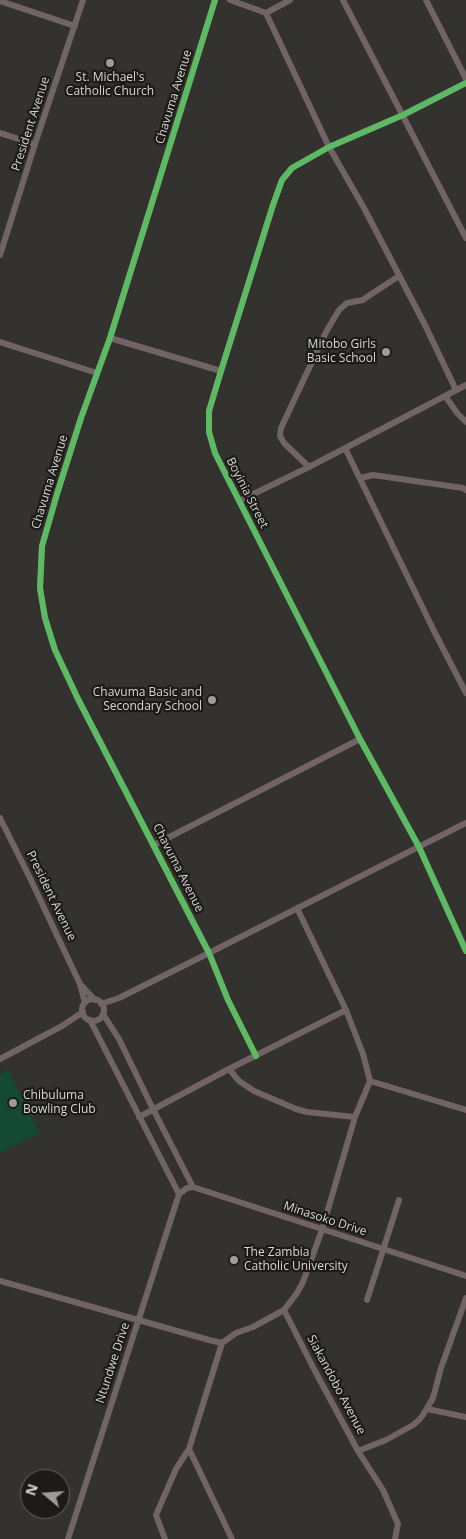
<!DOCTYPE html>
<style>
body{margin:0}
#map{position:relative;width:466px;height:1539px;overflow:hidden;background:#33322f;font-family:"Open Sans",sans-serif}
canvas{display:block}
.north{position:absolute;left:20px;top:1469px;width:50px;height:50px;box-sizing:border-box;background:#1c1b18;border:1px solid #666562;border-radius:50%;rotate:288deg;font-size:14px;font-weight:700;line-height:20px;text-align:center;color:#d6d5d1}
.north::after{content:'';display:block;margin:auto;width:18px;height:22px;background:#9d9c98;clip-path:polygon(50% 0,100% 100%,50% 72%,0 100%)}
</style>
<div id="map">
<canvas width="466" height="1539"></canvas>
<div class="north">N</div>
</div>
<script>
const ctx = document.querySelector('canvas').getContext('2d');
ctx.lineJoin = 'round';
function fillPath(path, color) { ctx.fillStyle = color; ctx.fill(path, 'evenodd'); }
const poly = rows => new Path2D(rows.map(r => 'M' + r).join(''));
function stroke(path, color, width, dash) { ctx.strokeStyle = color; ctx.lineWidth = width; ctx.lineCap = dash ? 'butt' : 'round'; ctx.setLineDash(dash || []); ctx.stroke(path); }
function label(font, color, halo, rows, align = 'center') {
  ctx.font = font + ' "Open Sans",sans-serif'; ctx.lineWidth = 4.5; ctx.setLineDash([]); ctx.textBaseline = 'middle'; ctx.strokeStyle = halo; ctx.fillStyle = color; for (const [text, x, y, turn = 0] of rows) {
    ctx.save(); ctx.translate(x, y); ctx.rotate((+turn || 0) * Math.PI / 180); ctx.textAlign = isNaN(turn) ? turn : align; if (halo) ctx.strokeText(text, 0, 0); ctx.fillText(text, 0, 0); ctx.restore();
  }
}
const green = poly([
 [8,1070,40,1133,0,1153,0,1074]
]);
const minor = poly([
 [215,0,110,338,81,418,57,494,42,546,40,588,45,618,55,650,78,699,209,953,228,1000,256,1056],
 [230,0,266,13,329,147,364,208,425,325,456,390],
 [343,0,466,238],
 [426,0,466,79],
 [0,1,75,26],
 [266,13,290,0],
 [466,83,403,115,329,147,292,168,282,180,273,205,221,371,209,411,209,432,215,453,228,479,360,739,419,847,466,951],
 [0,133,35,144],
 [0,255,35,144,83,0],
 [110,338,221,371],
 [0,342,97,373],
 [445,396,458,414,466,422],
 [345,448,434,631,466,693],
 [309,467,284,443,280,436,281,428,326,332,339,310,347,303,363,300,367,297,399,276],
 [360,478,373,475,463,488,466,490],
 [239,501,309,467,466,385],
 [0,818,29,876,80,984,85,1003],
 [154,845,360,739],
 [297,908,346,1010,363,1054,370,1081,466,1110],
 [81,985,95,1000],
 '82 1010a11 11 0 1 1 22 0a11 11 0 1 1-22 0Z',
 [101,1004,119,998,209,953,466,823],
 [103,1014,119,1039,153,1109,193,1187],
 [90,1020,179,1194],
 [0,1059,62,1026,83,1012],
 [229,1069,239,1081,254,1091,296,1109,307,1112,355,1117],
 [139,1117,229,1069,346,1010],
 [179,1194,187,1188,193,1187,466,1276],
 [0,1281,209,1340,222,1343,236,1333,253,1327,284,1310,297,1293,303,1282,322,1230,355,1117,370,1081],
 [367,1300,399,1200],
 [284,1310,315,1371,358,1451,386,1440,413,1425,419,1420,423,1415,433,1398,441,1368,466,1298],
 [427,1409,466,1417],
 [189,1449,232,1539],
 [358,1451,383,1490,398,1524,395,1539],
 [68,1539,179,1194],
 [165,1539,156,1515,176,1469,189,1449,222,1343]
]);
const cycleway = poly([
 [215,0,110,338,81,418,57,494,42,546,40,588,45,618,55,650,78,699,209,953,228,1000,256,1056],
 [466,83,403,115,329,147,292,168,282,180,273,205,221,371,209,411,209,432,215,453,228,479,360,739,419,847,466,951]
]);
const markers = [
 [110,63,5,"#9d9c98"],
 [386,352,5,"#9d9c98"],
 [212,700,5,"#9d9c98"],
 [13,1103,5,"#9d9c98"],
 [234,1260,5,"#9d9c98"]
];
const poiNames = [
 ["St. Michael's",110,78,"center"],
 ["Catholic Church",110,92,"center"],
 ["Mitobo Girls",376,345],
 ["Basic School",376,359],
 ["Chavuma Basic and",202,693],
 ["Secondary School",202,707],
 ["Chibuluma",23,1096,"left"],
 ["Bowling Club",23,1110,"left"],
 ["The Zambia",244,1253,"left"],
 ["Catholic University",244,1267,"left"]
];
const streetNames = [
 ["Chavuma Avenue",174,97,-73],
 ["President Avenue",31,124,-72],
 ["Chavuma Avenue",50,482,-73],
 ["Boyinia Street",247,493,63],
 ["Chavuma Avenue",178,868,63],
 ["President Avenue",51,896,64],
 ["Minasoko Drive",325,1219,18],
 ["Ntundwe Drive",113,1363,-72],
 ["Siakandobo Avenue",336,1385,62]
];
fillPath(green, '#144935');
stroke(minor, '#716464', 6);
stroke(cycleway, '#5cba63', 6);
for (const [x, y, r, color] of markers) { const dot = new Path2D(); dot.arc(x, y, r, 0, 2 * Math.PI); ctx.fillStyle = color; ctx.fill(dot); stroke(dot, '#1c1b18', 2); }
label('12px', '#d6d5d1', '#1c1b18', poiNames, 'right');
label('12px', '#d6d5d1', '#1c1b18', streetNames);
</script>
